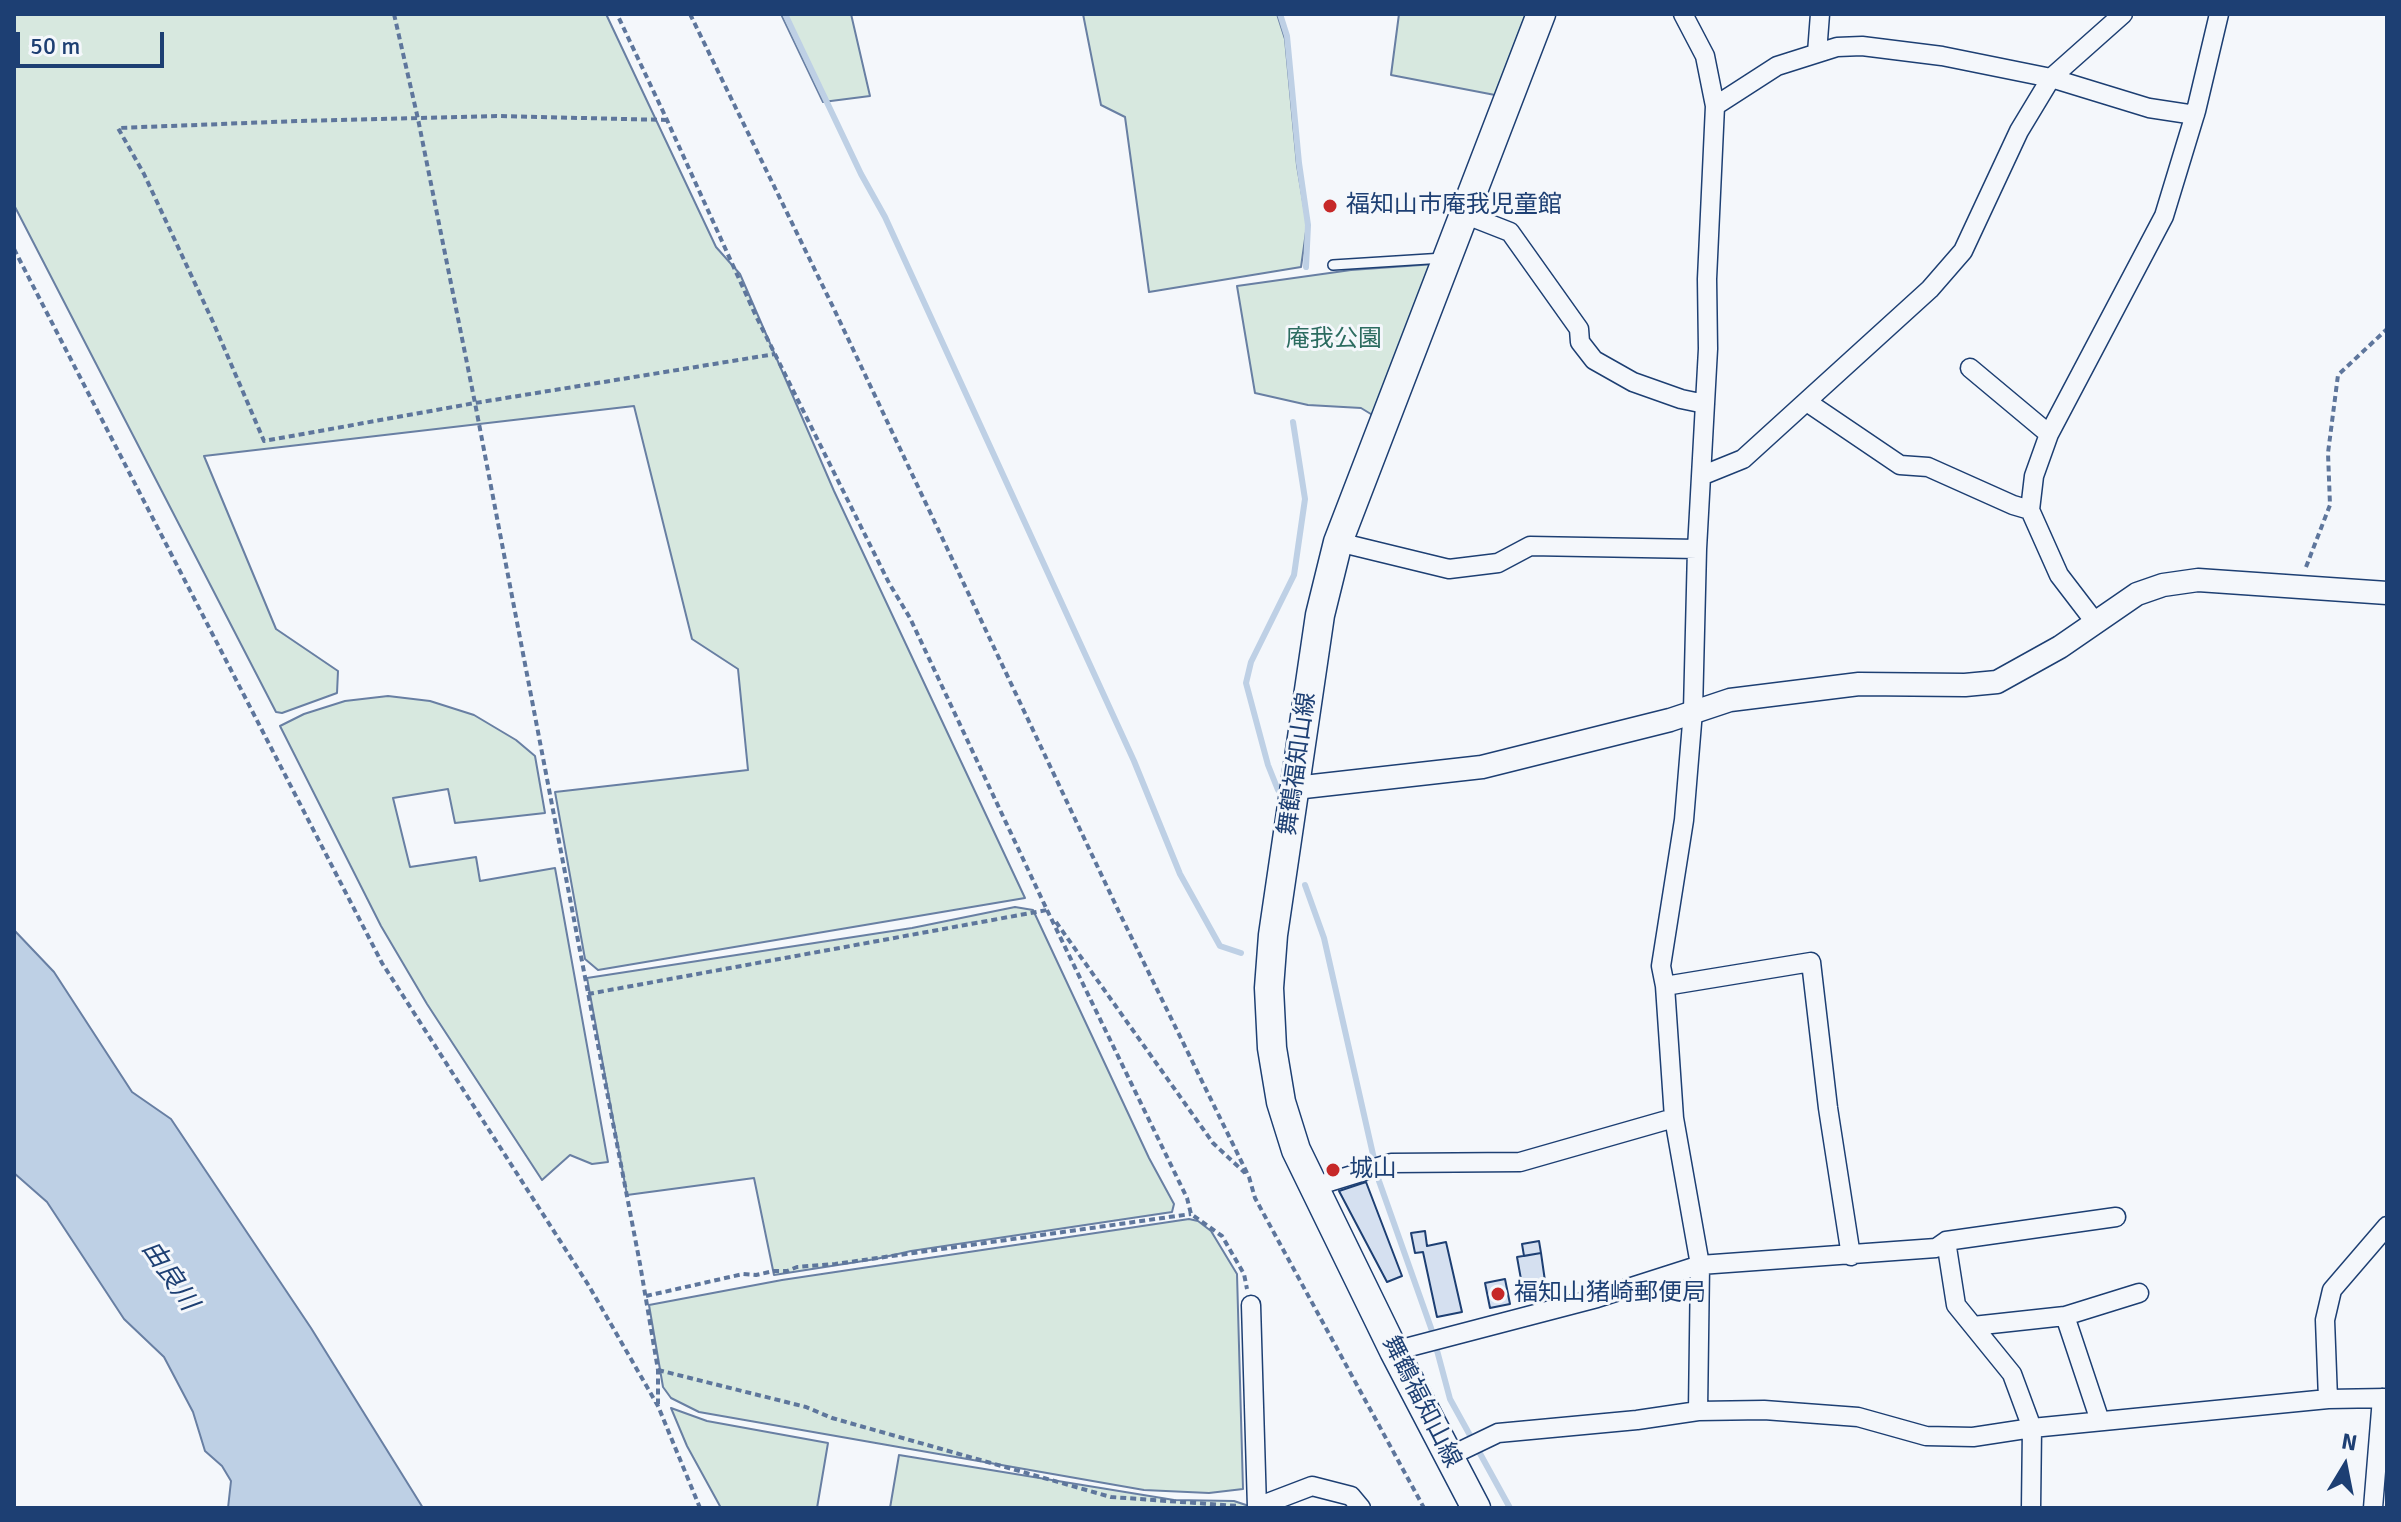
<!DOCTYPE html>
<meta charset="utf-8">
<style>
body{margin:0}
#map{position:relative;width:2401px;height:1522px;overflow:hidden;background:#f4f7fb;font-family:Signika,sans-serif}
canvas{display:block}
.frame{position:absolute;inset:0;border:16px solid #1d3f73;pointer-events:none}
.north{position:absolute;left:2305px;top:1426px;width:80px;height:80px;-webkit-text-stroke:6px #f4f7fb;paint-order:stroke;rotate:10deg;font-size:22px;font-weight:700;line-height:32px;text-align:center;color:#1d3f73}
.north::after{content:'';display:block;margin:auto;width:28px;height:36px;background:#1d3f73;clip-path:polygon(50% 0,100% 100%,50% 72%,0 100%)}
.scale{position:absolute;left:16px;top:32px;width:148px;height:36px;box-sizing:border-box;border:4px solid #1d3f73;border-top:0;padding-left:10px;font-size:24px;line-height:28px;white-space:nowrap;color:#1d3f73;-webkit-text-stroke:6px #f4f7fb;paint-order:stroke}
</style>
<div id="map">
<canvas width="2401" height="1522"></canvas>
<div class="frame"></div>
<div class="north">N</div>
<div class="scale">50 m</div>
</div>
<script>
const ctx = document.querySelector('canvas').getContext('2d');
ctx.lineJoin = 'round';
function fillPath(path, color) { ctx.fillStyle = color; ctx.fill(path, 'evenodd'); }
const poly = rows => new Path2D(rows.map(r => 'M' + r).join(''));
function stroke(path, color, width, dash) { ctx.strokeStyle = color; ctx.lineWidth = width; ctx.lineCap = dash ? 'butt' : 'round'; ctx.setLineDash(dash || []); ctx.stroke(path); }
function label(font, color, halo, rows, align = 'center') {
  ctx.font = font + ' Signika,"Noto Sans JP",sans-serif'; ctx.lineWidth = 6; ctx.setLineDash([]); ctx.textBaseline = 'middle'; ctx.strokeStyle = halo; ctx.fillStyle = color; for (const [text, x, y, turn = 0] of rows) {
    ctx.save(); ctx.translate(x, y); ctx.rotate((+turn || 0) * Math.PI / 180); ctx.textAlign = isNaN(turn) ? turn : align; if (halo) ctx.strokeText(text, 0, 0); ctx.fillText(text, 0, 0); ctx.restore();
  }
}
const green = poly([
 [14,14,606,14,716,247,740,274,834,491,1025,898,598,970,585,959,555,792,748,770,738,669,692,639,634,406,204,456,276,629,338,671,337,693,282,713,276,712,14,205,14,14],
 [781,14,851,14,870,96,823,102,781,14],
 [1083,14,1277,14,1285,39,1297,165,1307,225,1301,267,1149,292,1125,117,1101,105,1083,14],
 [1399,14,1526,14,1495,95,1391,75,1399,14],
 [1435,264,1379,419,1361,408,1308,405,1255,393,1237,286,1351,270,1435,264],
 [388,696,430,701,474,715,516,740,535,756,545,813,455,823,448,789,393,798,410,867,476,857,480,881,555,868,608,1162,592,1164,570,1155,542,1180,427,1004,381,926,280,726,304,714,345,701,388,696],
 [1015,907,1033,910,1149,1158,1174,1204,1172,1212,911,1251,876,1259,774,1275,754,1178,627,1195,587,978,912,928,1015,907],
 [1189,1219,1198,1221,1211,1231,1237,1274,1243,1489,1209,1493,1144,1490,699,1412,671,1398,663,1387,649,1305,782,1280,1189,1219],
 [671,1408,707,1421,828,1443,817,1508,721,1508,687,1446,671,1408],
 [899,1455,1174,1500,1234,1501,1246,1505,1246,1508,890,1508,899,1455]
]);
const water = poly([
 [14,930,54,972,132,1092,171,1119,311,1328,423,1508,228,1508,231,1481,222,1466,205,1451,193,1412,164,1357,124,1319,47,1202,14,1173,14,930]
]);
const stream = poly([
 [785,14,861,174,885,217,1134,761,1180,874,1220,946,1241,953],
 [1280,14,1287,36,1299,163,1308,225,1306,267],
 [1278,790,1268,765,1246,683,1251,662,1294,575,1305,499,1293,422],
 [1305,885,1324,938,1379,1181,1431,1328,1450,1399,1510,1508]
]);
const building = poly([
 [1366,1182,1402,1276,1387,1282,1339,1191,1366,1182],
 [1425,1231,1427,1246,1446,1242,1462,1312,1437,1317,1423,1252,1415,1253,1411,1233,1425,1231],
 [1539,1241,1541,1253,1524,1256,1522,1244,1539,1241],
 [1541,1253,1545,1281,1522,1285,1517,1257,1541,1253],
 [1505,1279,1510,1304,1490,1308,1485,1283,1505,1279],
 [1540,1282,1543,1297,1528,1299,1526,1284,1540,1282]
]);
const path = poly([
 [394,14,418,119,475,403,640,1264,658,1370,658,1404],
 [690,14,834,309,1119,912,1249,1177,1255,1198,1424,1508],
 [667,120,497,116,298,121,118,128,144,174,213,322,264,441,475,403,775,354],
 [14,249,382,963,589,1286,658,1406,700,1508],
 [2306,567,2330,505,2328,453,2338,375,2387,329],
 [1047,910,1187,1198,1191,1214,1222,1236,1244,1274,1247,1289],
 [1056,922,1213,1143,1245,1173],
 [588,994,1047,910,910,618,889,583,755,314,667,120,617,14],
 [646,1296,743,1274,756,1275,774,1271,787,1271,797,1267,835,1264,1191,1214],
 [658,1370,806,1407,832,1418,1111,1497,1238,1506]
]);
const service = poly([
 [1333,265,1444,258]
]);
const minor = poly([
 [1683,14,1705,56,1715,106,1707,279,1708,349,1697,549,1693,711,1684,820,1661,966,1665,986,1674,1118,1700,1265,1698,1411],
 [1817,53,1820,14],
 [1715,106,1777,66,1837,47,1862,46,1942,56,2051,78,2149,108,2195,115],
 [1464,214,1510,232,1579,329,1580,342,1594,360,1633,382,1681,399,1705,404],
 [1970,368,2049,434],
 [1807,402,1900,465,1928,467,2013,505,2030,510],
 [1701,476,1743,459,1930,289,1963,251,2019,131,2051,78,2123,14],
 [1338,542,1449,569,1498,563,1530,546,1697,549],
 [2095,622,2059,575,2030,510,2034,476,2049,434,2164,216,2196,111,2219,14],
 [1665,986,1811,962,1828,1108,1851,1256],
 [1313,1187,1391,1163,1520,1162,1674,1118],
 [1946,1241,1956,1305,2012,1374,2032,1428,2031,1508],
 [1251,1305,1257,1508],
 [2065,1316,2139,1293],
 [1973,1326,2065,1316,2100,1421],
 [1394,1351,1597,1298,1700,1265,1936,1248,1946,1241,2116,1217],
 [2328,1399,2325,1320,2332,1290,2387,1226],
 [1448,1457,1498,1433,1637,1420,1698,1411,1764,1410,1858,1417,1926,1436,1973,1437,2032,1428,2328,1399,2387,1398],
 [1257,1507,1312,1486,1351,1496,1361,1508],
 [2373,1508,2382,1398]
]);
const tertiary = poly([
 [1295,788,1482,767,1670,720,1730,700,1859,684,1965,685,1997,682,2060,647,2137,594,2163,585,2198,580,2387,593]
]);
const primary = poly([
 [1476,1508,1394,1351,1296,1150,1281,1102,1272,1048,1269,988,1273,935,1320,615,1338,542,1541,14]
]);
const markers = [
 [1330,206,8,"#c62828"],
 [1333,1170,8,"#c62828"],
 [1498,1294,8,"#c62828"]
];
const poiNames = [
 ["福知山市庵我児童館",1346,206],
 ["城山",1349,1170],
 ["福知山猪崎郵便局",1514,1294]
];
const parkNames = [
 ["庵我公園",1334,340]
];
const streetNames = [
 ["舞鶴福知山線",1298,764,-82],
 ["舞鶴福知山線",1421,1402,63]
];
const waterNames = [
 ["由良川",169,1276,56]
];
fillPath(green, '#d7e8df');
stroke(green, '#687fa3', 2);
fillPath(water, '#bed0e5');
stroke(water, '#687fa3', 2);
stroke(stream, '#bed0e5', 6);
fillPath(building, '#d5e0f0');
stroke(building, '#1d3f73', 2);
stroke(service, '#1d3f73', 12);
stroke(minor, '#1d3f73', 21);
stroke(tertiary, '#1d3f73', 25);
stroke(primary, '#1d3f73', 31);
stroke(path, '#5e769c', 4, [6, 4]);
stroke(service, '#f4f7fb', 9);
stroke(minor, '#f4f7fb', 18);
stroke(tertiary, '#f4f7fb', 22);
stroke(primary, '#f4f7fb', 28);
for (const [x, y, r, color] of markers) { const dot = new Path2D(); dot.arc(x, y, r, 0, 2 * Math.PI); ctx.fillStyle = color; ctx.fill(dot); stroke(dot, '#f4f7fb', 3); }
label('24px', '#1d3f73', '#f4f7fb', poiNames, 'left');
label('24px', '#2c6c60', '#f4f7fb', parkNames);
label('24px', '#1d3f73', '#f4f7fb', streetNames);
label('italic 26px', '#1d3f73', '#f4f7fb', waterNames);
</script>
